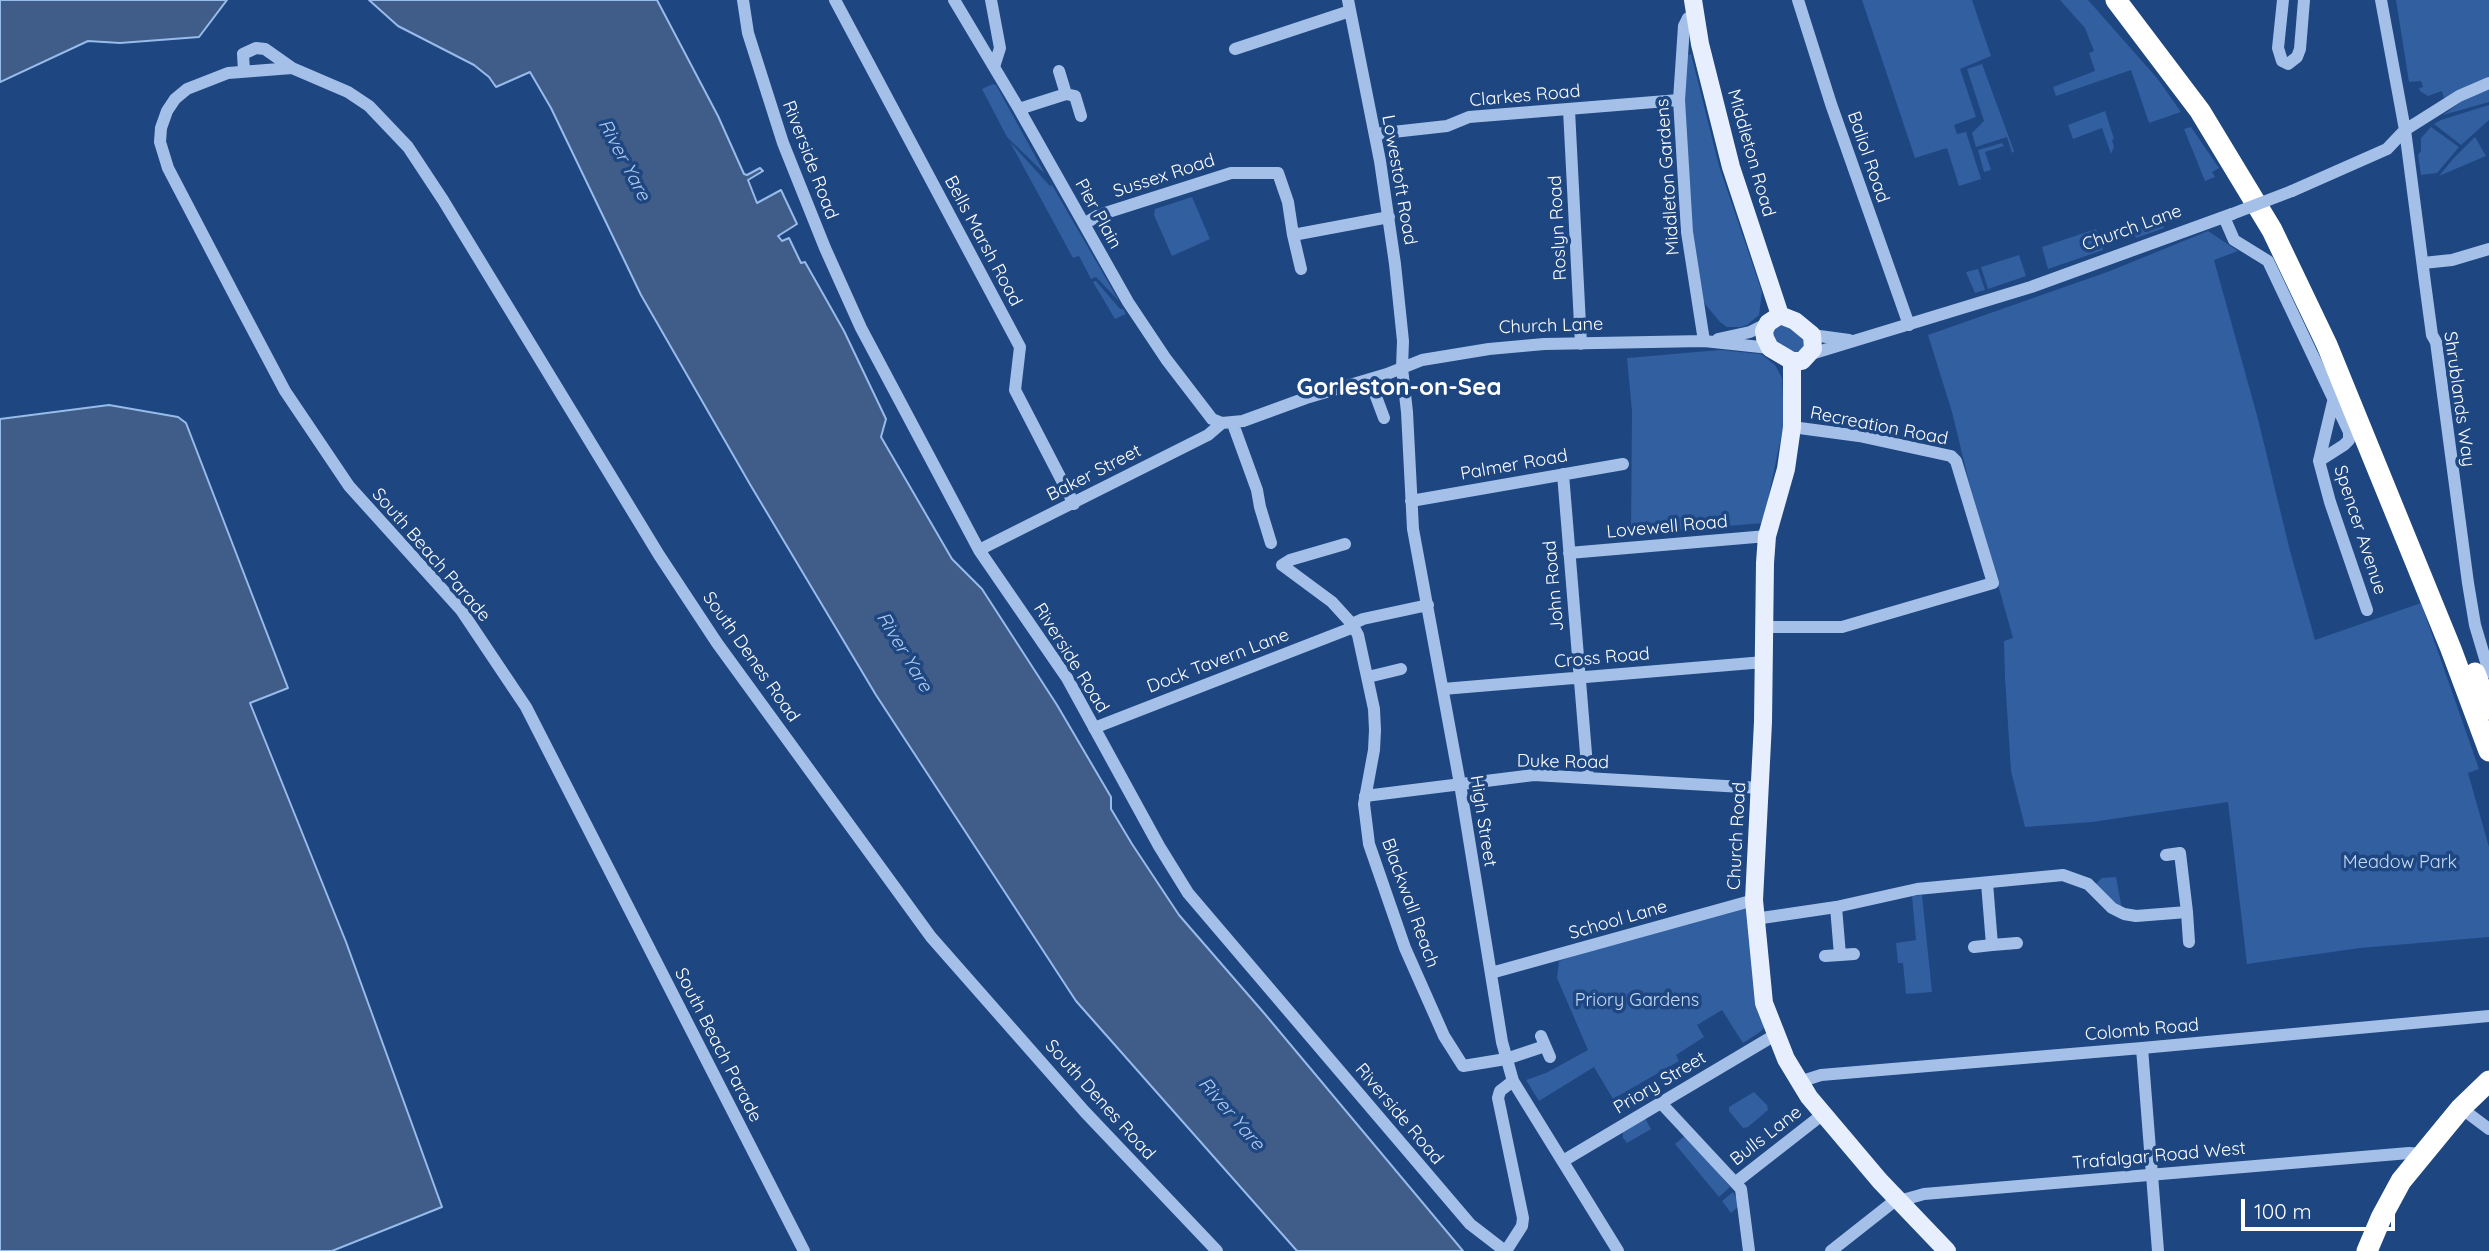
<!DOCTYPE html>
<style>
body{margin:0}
#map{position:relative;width:2489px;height:1251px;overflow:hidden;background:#1e4681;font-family:Quicksand,sans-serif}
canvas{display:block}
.scale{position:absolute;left:2241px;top:1199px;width:154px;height:32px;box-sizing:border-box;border:4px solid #fff;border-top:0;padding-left:9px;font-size:21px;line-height:24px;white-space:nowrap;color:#fff;-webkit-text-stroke:5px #1e4681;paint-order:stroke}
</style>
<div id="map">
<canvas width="2489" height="1251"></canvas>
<div class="scale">100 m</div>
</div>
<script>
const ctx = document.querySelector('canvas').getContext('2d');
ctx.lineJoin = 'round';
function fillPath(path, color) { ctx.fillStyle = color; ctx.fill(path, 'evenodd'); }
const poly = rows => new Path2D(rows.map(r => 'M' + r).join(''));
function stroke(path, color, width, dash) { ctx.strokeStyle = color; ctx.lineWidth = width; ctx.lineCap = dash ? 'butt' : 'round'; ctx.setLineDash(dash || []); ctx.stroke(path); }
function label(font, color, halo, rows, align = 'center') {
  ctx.font = font + ' Quicksand,sans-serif'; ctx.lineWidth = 7; ctx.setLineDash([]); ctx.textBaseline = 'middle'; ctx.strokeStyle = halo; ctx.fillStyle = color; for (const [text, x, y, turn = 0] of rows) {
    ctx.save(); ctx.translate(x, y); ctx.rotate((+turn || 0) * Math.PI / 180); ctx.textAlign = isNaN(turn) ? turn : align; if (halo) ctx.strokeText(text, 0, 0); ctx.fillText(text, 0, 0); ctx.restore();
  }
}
const green = poly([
 [1862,0,1972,0,1991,56,1960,69,1976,117,1954,125,1957,134,1966,132,1981,179,1959,186,1947,148,1915,158],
 [2060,0,2088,0,2157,78,2181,112,2149,123,2131,70,2056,96,2053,87,2095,71,2089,53,2094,51,2085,28],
 [2396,0,2489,0,2489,77,2444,98,2442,91,2428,96,2420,91,2419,88,2423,87,2421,81,2409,82],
 [1691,54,1719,166,1762,292,1759,315,1747,325,1740,327,1727,327,1720,322,1705,304,1699,290,1691,225,1683,109,1684,56],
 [1982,64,2014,151,2012,153,2007,137,1976,147,1972,133,1984,121,1967,69],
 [993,84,996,85,1045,174,1007,137,982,89],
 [2489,89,2489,102,2443,115,2462,101],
 [2489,105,2489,120,2461,145,2434,124,2441,120],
 [2105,111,2114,139,2112,140,2114,147,2111,154,2102,128,2073,139,2068,125],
 [2191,127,2219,168,2212,172,2215,177,2205,181,2184,129],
 [2431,127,2459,147,2437,173,2421,175,2418,155,2421,151,2421,138],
 [2475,137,2486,156,2439,176,2453,159],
 [1010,142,1050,186,1052,185,1119,301,1096,277,1091,279,1079,256,1073,258],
 [2002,143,2004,146,1985,152,1991,170,1984,172,1978,150],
 [1192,197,1210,239,1172,256,1154,215,1155,209],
 [2162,221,2164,228,2136,238,2134,231],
 [2096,229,2103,250,2048,269,2042,247],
 [2208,231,2238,251,2214,260,2258,419,2290,551,2315,640,2421,603,2479,769,2468,773,2489,847,2489,937,2360,948,2247,964,2228,802,2092,822,2025,827,2011,771,2005,678,2004,641,2013,638,1968,478,1952,412,1928,335,2110,271],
 [2019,255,2026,276,1988,289,1981,267],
 [1978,269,1985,290,1975,293,1966,272],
 [1096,281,1120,309,1123,309,1126,314,1115,319,1093,282],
 [1784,324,1803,336,1806,346,1794,356,1773,340,1772,331,1774,327],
 [1720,350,1761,354,1775,365,1782,378,1784,423,1763,523,1631,534,1632,411,1627,358],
 [2116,877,2122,909,2094,886,2102,878],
 [1922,895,1932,992,1906,994,1903,963,1898,963,1896,943,1916,940,1912,896],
 [1746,900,1764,1028,1760,1032,1743,1043,1722,1010,1697,1025,1704,1037,1676,1055,1679,1061,1613,1099,1594,1067,1539,1101,1526,1080,1546,1073,1588,1050,1557,978,1559,961],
 [1754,1092,1767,1105,1768,1110,1748,1127,1743,1128,1729,1111,1729,1107],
 [1645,1118,1651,1129,1627,1143,1623,1138,1623,1131],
 [1686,1135,1730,1187,1719,1197,1675,1144],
 [1733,1192,1740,1205,1731,1213,1722,1201]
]);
const water = poly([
 [0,0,227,0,199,37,120,43,88,41,0,82,0,0],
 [369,0,657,0,718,116,744,174,747,175,760,168,763,171,748,180,757,203,781,190,797,224,778,236,782,241,789,238,801,263,805,262,844,331,886,419,881,437,952,559,982,589,1057,705,1111,797,1111,809,1132,844,1179,915,1264,1013,1463,1251,1297,1251,1076,1001,876,695,751,486,641,295,551,108,530,72,496,87,489,77,474,65,398,26,369,0],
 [109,405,178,417,186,423,288,688,250,703,346,942,442,1207,332,1251,0,1251,0,419,109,405]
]);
const minor = poly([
 [743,0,748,33,783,143,825,248,861,328,979,550,1067,678,1159,846,1188,893,1470,1224,1505,1251],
 [835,0,1020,347,1015,390,1074,504],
 [954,0,1019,109,1128,302,1166,359,1212,419,1222,423,1243,421,1306,398,1387,374,1422,360,1489,349,1544,344,1704,341,1770,348],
 [991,0,1000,48,994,67],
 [1348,0,1380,161,1395,264,1403,341,1402,368,1407,412,1413,529,1460,784,1502,1042,1513,1081,1618,1251],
 [1798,0,1831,104,1909,325],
 [2283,0,2278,48,2282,61,2288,64,2297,57,2300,49,2304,0],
 [2381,0,2405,130,2425,283,2432,335,2436,342,2468,583,2475,625,2489,672],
 [1695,16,1688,18,1684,26,1679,100,1687,232,1704,341],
 [1235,49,1350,11],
 [244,71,243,54,256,48,265,49,292,68],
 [1059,71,1066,94],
 [1019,109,1066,94,1075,96,1081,116],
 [1569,110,1581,344],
 [1375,134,1447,126,1469,117,1679,100],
 [2292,191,2387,149,2405,130,2459,96,2489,83],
 [2224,217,2234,240,2268,261,2349,432,2349,440,2344,445,2319,461,2333,402],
 [1084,224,1099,215,1231,173,1278,173,1288,202,1293,235,1389,217],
 [1293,235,1301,269],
 [2423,263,2452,260,2489,249],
 [1812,335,1849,340],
 [1718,339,1750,332,1768,323],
 [1811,354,2031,287,2232,214],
 [1374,391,1384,418],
 [1233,424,1257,490,1260,507,1271,543],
 [2319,461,2330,502,2367,610],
 [1563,474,1588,778],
 [1411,501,1623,464],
 [1345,544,1290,560,1282,565,1332,602,1352,624,1358,635,1374,709,1375,730,1374,750,1364,804,1369,844,1405,948,1444,1036,1463,1066,1506,1059,1545,1046],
 [979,550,1208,435,1222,423],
 [1569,553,1767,536],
 [1352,624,1363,619,1428,605],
 [1765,627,1842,627,1993,583,1956,461,1951,456,1859,436,1792,427],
 [1368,677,1401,669],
 [1443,689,1764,662],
 [1094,728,1354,627],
 [1365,796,1534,775,1760,788],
 [1836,907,1840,955,1854,954],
 [2187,912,2189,942],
 [1755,919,1836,907,1917,889,2063,875,2088,884,2112,908,2124,914,2136,916,2187,912,2180,853,2166,855],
 [1992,945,2017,943],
 [1974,947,1992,945,1987,883],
 [1825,956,1840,955],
 [1491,973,1754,900],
 [1541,1036,1550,1057],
 [2142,1048,2158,1251],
 [1799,1082,1821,1075,2142,1048,2489,1016],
 [1661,1103,1741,1189,1749,1251],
 [2461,1108,2489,1129],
 [1563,1161,1775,1035],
 [1736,1182,1818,1118],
 [1899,1201,1924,1194,2409,1153,2423,1154],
 [804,1251,526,707,461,610,349,486,285,391,239,304,168,168,160,142,161,128,167,111,175,99,187,89,228,73,292,68,348,92,369,106,408,147,443,200,659,555,717,643,931,937,1085,1112,1217,1251],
 [1506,1251,1522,1226,1523,1218,1498,1098,1500,1091,1513,1081],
 [1831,1251,1897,1199]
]);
const major = poly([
 [1693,0,1700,44,1731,167,1780,315],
 [1780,315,1795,321,1812,335,1813,349,1802,361,1792,361,1770,348,1765,338,1764,331,1768,323,1780,315],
 [1792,361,1792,427,1786,469,1767,536,1765,563,1763,722,1754,900,1764,1003,1786,1059,1809,1097,1880,1181,1947,1251]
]);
const highway = poly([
 [2116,0,2200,111,2272,230,2327,345,2451,649,2489,751],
 [2475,673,2489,709],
 [2367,1251,2381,1218,2401,1181,2461,1108,2489,1081]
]);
const minorBridge = poly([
 [2232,214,2292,191]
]);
const streetNames = [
 ["Clarkes Road",1525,96,-5],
 ["Middleton Road",1751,153,74],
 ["Baliol Road",1868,157,71],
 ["Riverside Road",810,160,69],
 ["Sussex Road",1164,176,-18],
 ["Middleton Gardens",1668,177,-94],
 ["Lowestoft Road",1399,180,80],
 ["Pier Plain",1098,214,61],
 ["Roslyn Road",1558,228,-93],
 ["Church Lane",2132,228,-20],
 ["Bells Marsh Road",983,241,62],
 ["Church Lane",1551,326,-2],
 ["Shrublands Way",2459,399,82],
 ["Recreation Road",1879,426,11],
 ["Palmer Road",1514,465,-10],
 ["Baker Street",1094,473,-27],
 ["Lovewell Road",1667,527,-5],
 ["Spencer Avenue",2360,530,72],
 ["South Beach Parade",431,555,49],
 ["John Road",1554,586,-95],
 ["South Denes Road",751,657,55],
 ["Riverside Road",1071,658,58],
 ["Cross Road",1602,658,-5],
 ["Dock Tavern Lane",1218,661,-21],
 ["Duke Road",1563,762,1],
 ["High Street",1483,821,81],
 ["Church Road",1737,836,-87],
 ["Blackwall Reach",1410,903,70],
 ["School Lane",1618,920,-16],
 ["Colomb Road",2142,1030,-5],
 ["South Beach Parade",718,1045,63],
 ["Priory Street",1660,1083,-31],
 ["South Denes Road",1100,1100,48],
 ["Riverside Road",1399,1114,50],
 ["Bulls Lane",1766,1136,-38],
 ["Trafalgar Road West",2159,1156,-5]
];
const parkNames = [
 ["Meadow Park",2400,863],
 ["Priory Gardens",1637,1001]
];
const waterNames = [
 ["River Yare",624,160,62],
 ["River Yare",904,652,59],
 ["River Yare",1231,1114,49]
];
const districtNames = [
 ["Gorleston-on-Sea",1399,388]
];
fillPath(green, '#325fa0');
fillPath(water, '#3f5d88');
stroke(water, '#97bbea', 2);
stroke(minor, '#a4c0e9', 12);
stroke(major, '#e7effe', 18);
stroke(highway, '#fff', 21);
stroke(minorBridge, '#a4c0e9', 12);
label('18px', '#fff', '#1e4681', streetNames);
label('18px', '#c8dbf7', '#1e4681', parkNames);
label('italic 19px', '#afcbf0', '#1e4681', waterNames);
label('bold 24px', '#fff', '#1e4681', districtNames);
</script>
